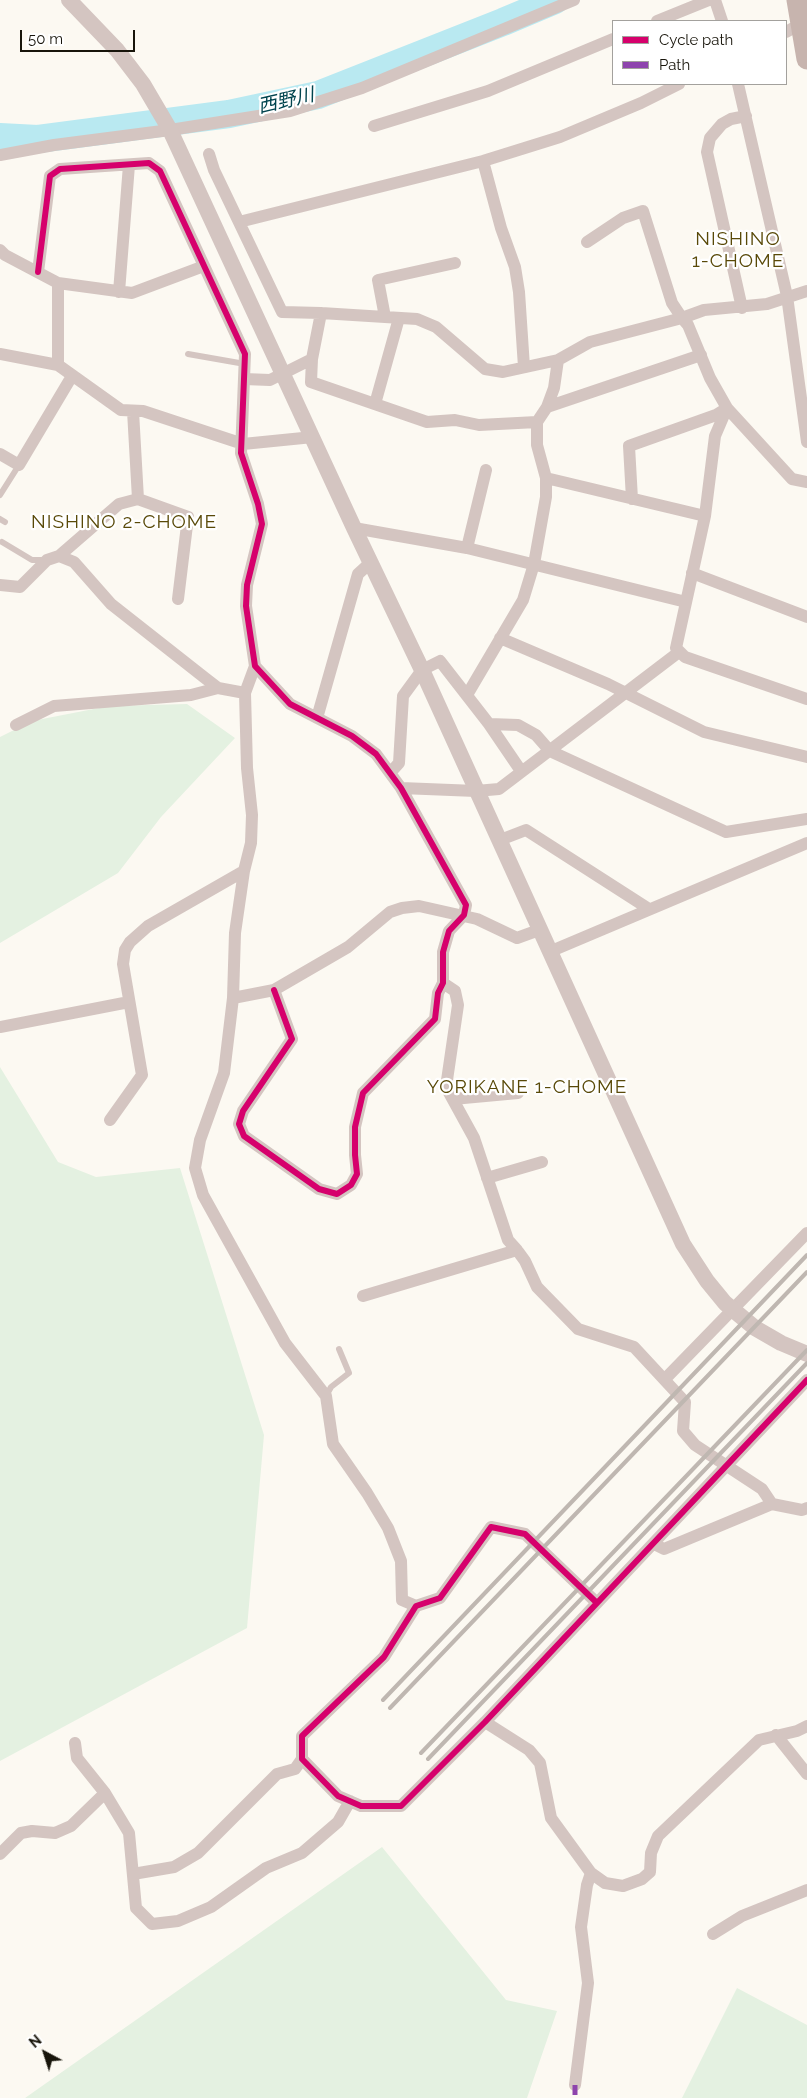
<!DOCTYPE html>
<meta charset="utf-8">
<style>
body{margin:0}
#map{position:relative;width:807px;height:2098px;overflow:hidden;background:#fcf9f2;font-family:Raleway,sans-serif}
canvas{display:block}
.legend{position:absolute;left:612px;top:20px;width:175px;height:65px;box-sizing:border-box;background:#fff;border:1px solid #a3a19d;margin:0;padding:6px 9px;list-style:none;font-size:15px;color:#18150b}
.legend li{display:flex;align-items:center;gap:10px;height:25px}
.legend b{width:25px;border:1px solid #a3a19d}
.north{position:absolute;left:20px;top:2028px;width:50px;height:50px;-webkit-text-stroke:4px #fff;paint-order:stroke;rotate:320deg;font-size:14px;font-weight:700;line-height:20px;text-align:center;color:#18150b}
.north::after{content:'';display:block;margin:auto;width:18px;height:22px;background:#18150b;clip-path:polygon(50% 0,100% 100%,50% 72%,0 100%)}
.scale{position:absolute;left:20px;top:30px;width:115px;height:22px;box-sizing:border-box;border:2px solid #18150b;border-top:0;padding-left:6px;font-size:15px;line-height:18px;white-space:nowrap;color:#18150b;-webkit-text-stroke:4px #fff;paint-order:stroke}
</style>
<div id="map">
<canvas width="807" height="2098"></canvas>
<ul class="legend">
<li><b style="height:6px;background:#d6006c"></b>Cycle path</li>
<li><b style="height:6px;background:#8e44ad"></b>Path</li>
</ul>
<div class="north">N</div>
<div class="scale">50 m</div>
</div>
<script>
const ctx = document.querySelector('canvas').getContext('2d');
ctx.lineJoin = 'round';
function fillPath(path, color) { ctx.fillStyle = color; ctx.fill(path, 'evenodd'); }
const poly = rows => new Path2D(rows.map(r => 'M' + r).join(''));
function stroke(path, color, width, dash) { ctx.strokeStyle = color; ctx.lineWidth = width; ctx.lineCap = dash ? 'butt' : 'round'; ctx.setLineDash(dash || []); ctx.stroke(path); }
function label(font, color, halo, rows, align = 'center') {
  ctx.font = font + ' Raleway,"Noto Sans JP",sans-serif'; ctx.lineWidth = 4.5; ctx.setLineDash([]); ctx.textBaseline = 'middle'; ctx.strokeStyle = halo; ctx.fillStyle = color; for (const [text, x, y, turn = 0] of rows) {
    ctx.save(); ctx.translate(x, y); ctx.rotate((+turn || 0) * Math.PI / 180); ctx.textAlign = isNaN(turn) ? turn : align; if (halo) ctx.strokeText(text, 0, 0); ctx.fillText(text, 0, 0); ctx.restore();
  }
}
const green = poly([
 [187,704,235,738,161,817,118,873,0,943,0,737,32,721,109,706],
 [0,1067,58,1162,96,1177,180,1168,264,1435,247,1628,0,1761],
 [382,1847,506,2000,557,2011,527,2098,25,2098],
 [737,1988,807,2025,807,2098,682,2098]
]);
const river = poly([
 [0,137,38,139,229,114,318,95,503,22,555,0]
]);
const service = poly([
 [188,354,245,364],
 [0,495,19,465],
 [0,519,5,522],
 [2,542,32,560,46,560],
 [326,1396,331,1387,349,1373,339,1349]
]);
const minor = poly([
 [715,0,722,21],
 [657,21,709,0],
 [786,32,806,21],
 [738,84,787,296,807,442],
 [374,126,488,91,613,39],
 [209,154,214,170,282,312,321,313,417,319,436,327,485,369,503,372,558,360,590,342,682,318,704,310,767,304,807,291],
 [0,155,54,145,170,130,290,111,362,88,574,0],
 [483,161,501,228,515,267,519,292,524,367],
 [239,222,483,161,560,137,641,103,679,84],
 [587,242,623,218,643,211,672,303,682,318,688,325,710,378,727,408,792,479,807,482],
 [0,250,5,255,58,283,132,293,204,266],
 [38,272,50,176,60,169,149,163,160,171,245,354,241,453,258,504,262,524,247,585,246,606,255,666,290,704,352,736,376,754,401,788,466,905,464,915,449,931,443,952,443,983,438,993,435,1019,363,1093,355,1127,355,1155,357,1174,351,1185,337,1194,319,1189,244,1136,239,1124,243,1111,292,1039,274,990],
 [119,292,129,165],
 [742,308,707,152,710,138,722,124,731,119,746,116],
 [385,317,378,280,455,263],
 [0,354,58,365,121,410,143,411,243,444,313,437],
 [312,359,311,382,427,422,455,420,479,425,537,422],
 [58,365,58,283],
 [244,379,270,380,312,359,321,313],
 [375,404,399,318],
 [547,407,701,355],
 [727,408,715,436,705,516,676,648,685,657,807,699],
 [133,411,138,499,188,517,178,599],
 [0,454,19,465,72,376],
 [546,478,705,516],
 [632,499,629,446,716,415,727,408],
 [354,528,467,548,686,602],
 [467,548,486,470],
 [59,556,119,504,138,499],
 [692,573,807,617],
 [0,585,20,587,47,560,59,556,74,562,111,604,205,678,218,688,245,693],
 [500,638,608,684,704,732,807,757],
 [255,666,245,693,247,768,252,815,251,843,244,871,235,933,233,998,224,1073,200,1140,195,1168,203,1195,285,1343,326,1396,333,1444,367,1493,388,1528,401,1561,402,1600,416,1606],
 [467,695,523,600,534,564,546,497,546,478,537,445,537,422,547,407,554,388,558,360],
 [317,718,358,574,370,563],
 [489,724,518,725,536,735,550,751,726,832,807,819],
 [16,725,54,706,191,695,218,688],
 [390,773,399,763,403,696,422,670,440,661,489,724,521,771],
 [401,788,476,791,499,789,679,652],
 [500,840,526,830,649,909],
 [549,952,807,843],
 [233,998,274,990,348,947,390,912,402,908,419,906,477,919,517,938,539,930],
 [0,1027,129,1002],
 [453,1099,518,1093],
 [110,1120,142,1075,123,964,125,950,130,942,148,926,244,871],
 [487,1178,542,1162],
 [517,1250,525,1261,537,1287,578,1329,634,1347,685,1402,683,1431,695,1445,762,1489,772,1504],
 [363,1296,517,1250,508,1240,474,1138,446,1087,458,1005,455,991,443,983],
 [665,1379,807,1233],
 [654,1544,664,1549,772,1504,802,1510,807,1508],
 [597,1603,525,1534,491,1527,440,1598,416,1606,384,1657,302,1736,302,1759,338,1796,361,1806,401,1806,485,1722,807,1380],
 [485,1722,529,1750,540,1763,551,1818,591,1873,605,1883,623,1886,642,1879,650,1872,651,1853,658,1836,759,1740,797,1731,807,1726],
 [776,1735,807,1774],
 [75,1743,77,1758,105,1793,129,1833,136,1908,152,1924,178,1921,211,1907,266,1868,302,1853,338,1822,350,1801],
 [0,1854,21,1833,32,1831,55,1833,71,1826,105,1793],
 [133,1874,174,1867,198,1853,277,1774,295,1769,302,1759],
 [713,1934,742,1916,807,1890],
 [575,2085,588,1983,581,1927,587,1885,591,1873]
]);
const tertiary = poly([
 [69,0,117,50,143,84,170,130,354,528,422,670,683,1244,707,1281,725,1303,755,1328,781,1343,807,1354]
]);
const rail = poly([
 [383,1700,807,1255],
 [390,1708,807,1272],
 [421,1753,807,1350],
 [428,1759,807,1363]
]);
const trunkBridge = poly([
 [797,0,807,59]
]);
const quiet = poly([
 [575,2085,575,2098]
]);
const cycleway = poly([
 [38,272,50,176,60,169,149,163,160,171,245,354,241,453,258,504,262,524,247,585,246,606,255,666,290,704,352,736,376,754,401,788,466,905,464,915,449,931,443,952,443,983,438,993,435,1019,363,1093,355,1127,355,1155,357,1174,351,1185,337,1194,319,1189,244,1136,239,1124,243,1111,292,1039,274,990],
 [597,1603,525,1534,491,1527,440,1598,416,1606,384,1657,302,1736,302,1759,338,1796,361,1806,401,1806,485,1722,807,1380]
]);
const waterNames = [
 ["西野川",286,101,-13]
];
const neighbourhoodNames = [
 ["NISHINO",738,239],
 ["1-CHOME",738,261],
 ["NISHINO 2-CHOME",124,522],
 ["YORIKANE 1-CHOME",527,1087]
];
fillPath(green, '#e4f1e1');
stroke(river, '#b9e9f1', 28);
stroke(service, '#d4c5c1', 6);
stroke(minor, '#d4c5c1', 12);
stroke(tertiary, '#d4c5c1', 16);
stroke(rail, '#bfb7b1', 4);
stroke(trunkBridge, '#c7b4ae', 21);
stroke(quiet, '#8e44ad', 5, [10, 5]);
stroke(cycleway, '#d6006c', 6);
label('italic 19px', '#01444e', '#fff', waterNames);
ctx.letterSpacing = '1px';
label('19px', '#594908', '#fff', neighbourhoodNames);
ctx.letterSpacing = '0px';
</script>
